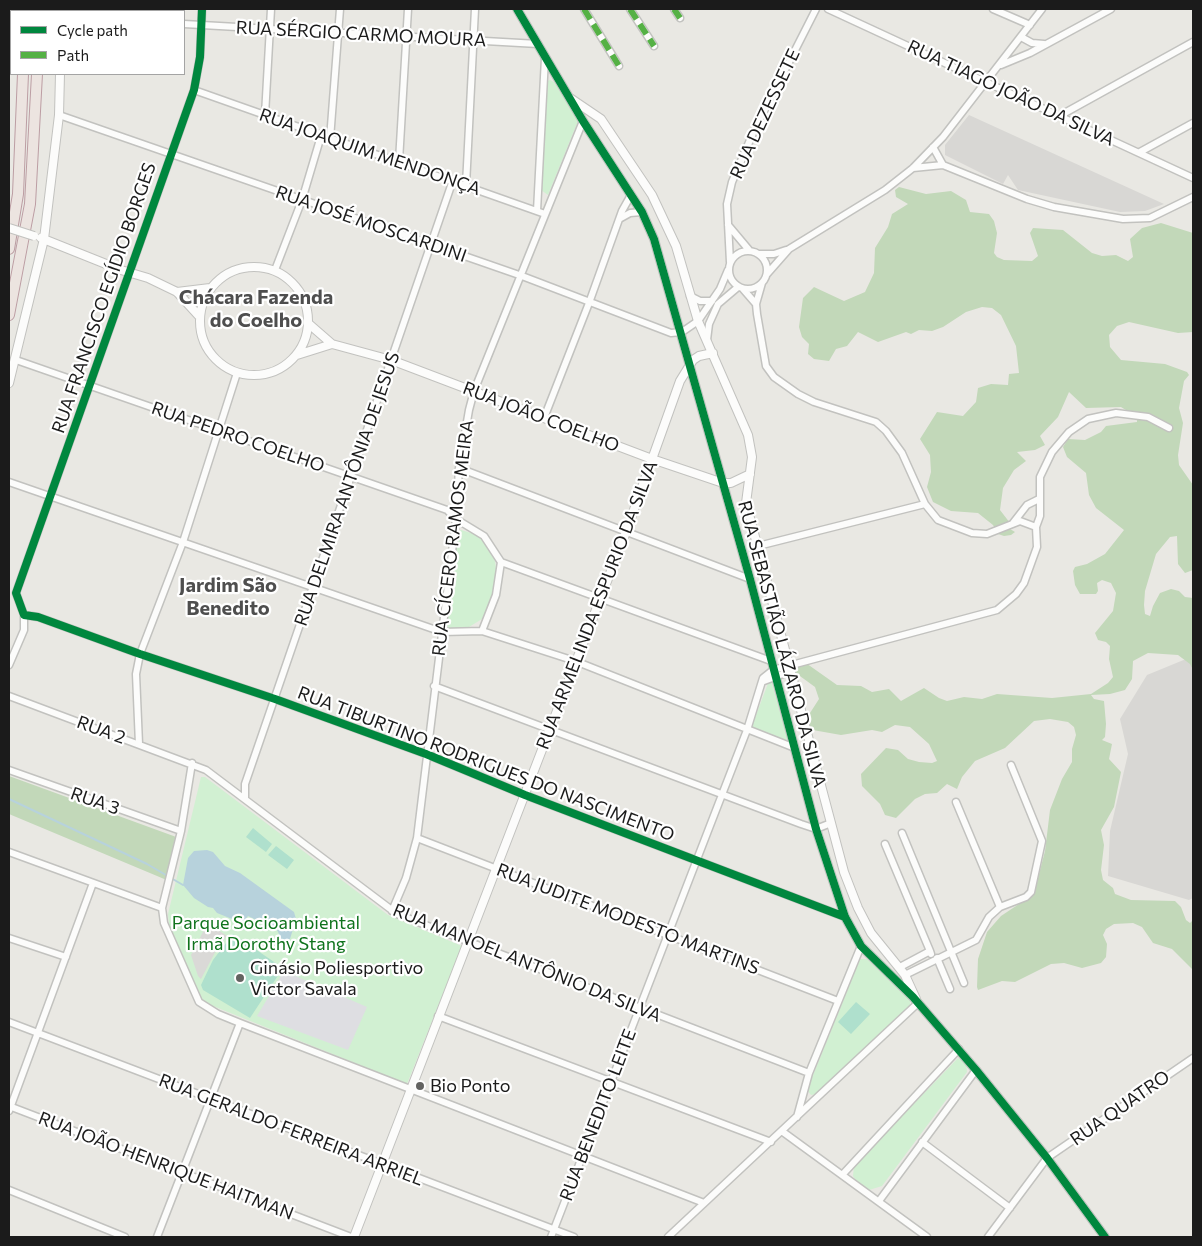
<!DOCTYPE html>
<meta charset="utf-8">
<style>
body{margin:0}
#map{position:relative;width:1202px;height:1246px;overflow:hidden;background:#e9e8e3;font-family:Commissioner,sans-serif}
canvas{display:block}
.frame{position:absolute;inset:0;border:10px solid #1b1b1b;pointer-events:none}
.legend{position:absolute;left:10px;top:10px;width:175px;height:65px;box-sizing:border-box;background:#fff;border:1px solid #a4a4a4;margin:0;padding:6px 9px;list-style:none;font-size:15px;color:#1b1b1b}
.legend li{display:flex;align-items:center;gap:10px;height:25px}
.legend b{width:25px;border:1px solid #a4a4a4}
</style>
<div id="map">
<canvas width="1202" height="1246"></canvas>
<div class="frame"></div>
<ul class="legend">
<li><b style="height:6px;background:#00873e"></b>Cycle path</li>
<li><b style="height:6px;background:#55b145"></b>Path</li>
</ul>
</div>
<script>
const ctx = document.querySelector('canvas').getContext('2d');
ctx.lineJoin = 'round';
function fillPath(path, color) { ctx.fillStyle = color; ctx.fill(path, 'evenodd'); }
const poly = rows => new Path2D(rows.map(r => 'M' + r).join(''));
function stroke(path, color, width, dash) { ctx.strokeStyle = color; ctx.lineWidth = width; ctx.lineCap = dash ? 'butt' : 'round'; ctx.setLineDash(dash || []); ctx.stroke(path); }
function label(font, color, halo, rows, align = 'center') {
  ctx.font = font + ' Commissioner,sans-serif'; ctx.lineWidth = 4.5; ctx.setLineDash([]); ctx.textBaseline = 'middle'; ctx.strokeStyle = halo; ctx.fillStyle = color; for (const [text, x, y, turn = 0] of rows) {
    ctx.save(); ctx.translate(x, y); ctx.rotate((+turn || 0) * Math.PI / 180); ctx.textAlign = isNaN(turn) ? turn : align; if (halo) ctx.strokeText(text, 0, 0); ctx.fillText(text, 0, 0); ctx.restore();
  }
}
const residential = poly([
 [969,115,1164,204,1145,211,1120,212,1018,190,1008,175,1003,184,945,155,945,145],
 [1186,659,1193,665,1193,898,1189,900,1108,876,1110,831,1128,754,1120,719,1147,675]
]);
const forest = poly([
 [899,187,926,194,951,191,966,200,970,212,989,214,994,221,997,233,994,253,997,257,1004,260,1032,261,1038,256,1030,233,1033,228,1063,230,1092,253,1102,256,1116,255,1128,261,1133,257,1130,239,1142,228,1161,223,1193,233,1193,332,1178,333,1129,322,1117,326,1109,335,1110,347,1121,360,1165,364,1187,372,1189,375,1184,381,1179,408,1183,423,1178,455,1179,465,1193,485,1193,570,1185,573,1178,564,1177,536,1170,537,1156,554,1145,591,1144,605,1145,614,1150,616,1153,606,1160,593,1171,589,1179,591,1185,597,1193,598,1193,670,1190,664,1178,655,1148,653,1133,661,1132,679,1125,690,1110,694,1091,695,1094,699,1104,701,1106,724,1105,737,1102,740,1112,744,1109,759,1121,772,1114,807,1101,830,1104,845,1101,870,1103,880,1113,888,1115,894,1131,900,1175,901,1181,907,1186,920,1190,923,1193,920,1193,970,1172,949,1153,943,1142,927,1133,923,1114,924,1106,929,1103,935,1107,944,1106,957,1101,963,1082,968,1064,963,1051,964,1015,982,1002,981,978,990,977,987,978,959,987,932,1001,916,1028,898,1036,886,1045,851,1050,810,1062,779,1072,762,1072,749,1076,735,1074,727,1068,722,1050,719,1034,721,1005,748,975,761,962,777,957,789,947,784,937,793,925,794,915,799,896,818,885,815,880,804,862,786,861,774,886,748,898,750,908,759,919,762,932,763,937,761,929,744,910,727,895,725,882,732,872,730,841,735,807,729,798,724,795,717,810,713,819,699,815,687,793,671,792,666,803,661,837,685,861,686,872,692,889,689,901,701,924,688,939,698,947,701,964,697,982,699,997,694,1052,698,1091,694,1108,683,1113,677,1109,659,1110,646,1106,642,1098,640,1095,633,1113,611,1116,593,1111,583,1102,580,1097,583,1098,591,1096,594,1080,594,1075,585,1073,571,1075,567,1087,564,1105,554,1124,530,1096,508,1089,495,1086,473,1067,457,1063,447,1068,439,1085,440,1101,432,1106,426,1137,422,1137,417,1121,407,1086,408,1069,392,1058,417,1040,436,1045,445,1035,450,1017,452,1026,461,1014,470,1003,488,1000,510,1010,523,1010,529,1015,532,1011,535,1004,536,998,534,993,525,978,513,951,511,933,502,927,487,931,472,930,455,920,439,937,412,963,416,976,402,978,388,991,384,1008,385,1009,374,1019,373,1016,346,1001,315,992,308,982,307,966,312,943,327,932,331,919,330,911,334,906,332,878,342,858,332,847,346,836,349,829,361,814,359,808,354,809,344,802,337,799,327,803,298,814,287,844,301,865,292,874,273,875,248,888,227,892,214,908,204,896,197,895,190],
 [9,776,179,838,169,881,9,814]
]);
const park = poly([
 [550,80,554,82,578,121,548,195,541,190,547,81],
 [461,530,478,535,486,543,495,561,497,576,494,594,482,619,469,627,450,629,444,625,456,534],
 [771,680,788,741,787,742,751,728,769,681],
 [201,777,205,777,388,915,462,946,407,1084,198,1000,169,925,168,914],
 [860,959,867,959,910,1000,910,1006,817,1094,811,1095,807,1090],
 [958,1058,966,1064,967,1072,882,1186,869,1190,857,1182,853,1176,854,1166]
]);
const pitch = poly([
 [253,828,272,844,266,852,246,837],
 [276,846,294,860,287,869,268,855],
 [233,934,283,968,250,1018,203,990,201,985,213,960],
 [856,1002,870,1014,851,1034,838,1022]
]);
const parking = poly([
 [212,926,227,936,220,943,201,979,198,976,191,955,204,930]
]);
const plaza = poly([
 [284,971,367,1007,348,1050,257,1016]
]);
const water = poly([
 [207,850,213,852,225,866,240,873,294,912,296,919,290,939,282,940,277,930,248,916,245,920,248,928,244,930,239,928,232,919,217,913,213,908,208,907,194,898,183,885,188,858,194,851]
]);
const stream = poly([
 [9,799,147,864,183,885]
]);
const minor = poly([
 [202,9,200,57,194,90,16,593,24,615,38,617,140,654,275,699,426,754,525,795,845,917],
 [584,9,619,66],
 [630,9,654,46],
 [674,9,680,18],
 [828,9,1193,178],
 [993,9,1030,25],
 [133,11,133,9],
 [184,24,538,44],
 [1021,37,1032,43,1044,44],
 [1001,65,1030,53,1111,9],
 [194,90,545,214],
 [59,115,522,276,671,333,682,332,698,321,720,289,728,270],
 [265,115,271,9],
 [1061,115,1193,42],
 [330,139,340,9],
 [933,147,943,165],
 [1140,152,1193,123],
 [399,161,408,9],
 [913,168,943,165,1027,199,1054,207,1123,219,1150,218,1193,197],
 [466,185,475,9],
 [537,211,545,58],
 [621,218,630,213,642,212],
 [728,225,749,250],
 '729 270a19 19 0 1 1 38 0a19 19 0 1 1-38 0Z',
 [759,254,774,254,786,250],
 [730,262,727,204,732,182,753,133,816,9],
 [275,270,302,200,321,136],
 [767,274,789,249,885,190,913,168,943,137,1042,9],
 [743,289,756,304],
 [690,296,700,301,712,301],
 [707,340,709,324,718,304,738,287],
 [16,360,447,510,456,519,484,536,501,562,771,661],
 [544,418,589,303,622,211,631,195],
 [459,468,750,579],
 [9,482,442,632,482,631,575,661,795,748],
 [1013,523,1027,505,1039,499],
 [1036,527,1040,516,1040,477,1052,452,1069,432,1088,419,1116,413,1148,417,1169,428],
 [758,546,925,504],
 [482,631,496,595,501,562],
 [9,665,24,630,24,615],
 [764,681,791,671],
 [434,686,801,824,816,829,831,823],
 [9,696,206,770,397,914,809,1073],
 [139,744,136,674,140,654,183,542,237,373],
 [192,763,181,831,162,908,164,923,199,1002,218,1014,240,1023,704,1203],
 [9,770,181,831],
 [245,798,245,784,453,180],
 [956,802,1000,907],
 [902,833,964,983],
 [417,838,838,1001],
 [885,844,930,951],
 [9,852,162,908],
 [392,911,406,878,417,838,456,519,459,468,469,410,474,391,583,121],
 [9,938,66,957],
 [937,958,950,989],
 [900,967,930,951,931,954],
 [905,975,976,940,989,917,1000,907,1026,897,1031,892,1042,841,1011,765],
 [438,1016,771,1142],
 [9,1022,574,1237],
 [9,1106,351,1237],
 [9,1111,93,883],
 [797,1117,809,1073,861,946],
 [783,1132,927,1237],
 [922,1142,1010,1208],
 [843,1174,959,1049],
 [9,1190,125,1237],
 [879,1201,976,1070],
 [157,1237,240,1023],
 [551,1237,747,730,763,678,773,670,997,610,1016,594,1024,583,1037,547,1036,527,1020,521,987,534,972,533,938,520,925,504,902,453,886,431,876,422,814,402,798,394,774,377,766,366,757,314,756,304,762,283],
 [668,1237,918,1003],
 [988,1237,1047,1158,1193,1058]
]);
const tertiary = poly([
 [517,9,583,121,642,212,654,239,750,579,816,829,845,917,861,946,913,997,976,1070,1047,1158,1105,1237],
 [62,11,63,9],
 [570,98,601,119,652,195,676,246,698,321,748,435,752,457,746,503,844,872,858,908,871,933,905,975,916,999],
 [41,238,121,270,148,278,177,292,199,316],
 '200 321a54 54 0 1 1 108 0a54 54 0 1 1-108 0Z',
 [177,292,210,288],
 [309,324,332,344,391,360,652,459,723,483,731,483,750,474],
 [297,355,332,344],
 [9,383,44,239,59,115,60,74],
 [354,1237,626,532,680,381,693,360,699,356,713,353]
]);
const trunk = poly([
 [27,11,27,9],
 [40,11,40,9],
 [9,249,18,194,23,74],
 [9,315,30,204,37,74]
]);
const tertiaryBridge = poly([
 [9,228,34,236]
]);
const quiet = poly([
 [584,9,619,66],
 [630,9,654,46],
 [674,9,680,18]
]);
const cycleway = poly([
 [202,9,200,57,194,90,16,593,24,615,38,617,140,654,275,699,426,754,525,795,845,917],
 [517,9,583,121,642,212,654,239,750,579,816,829,845,917,861,946,913,997,976,1070,1047,1158,1105,1237]
]);
const markers = [
 [240,978,5,"#636361"],
 [420,1086,5,"#636361"]
];
const streetNames = [
 ["RUA SÉRGIO CARMO MOURA",361,34,3],
 ["RUA TIAGO JOÃO DA SILVA",1011,93,25],
 ["RUA DEZESSETE",765,114,-65],
 ["RUA JOAQUIM MENDONÇA",370,152,19],
 ["RUA JOSÉ MOSCARDINI",371,224,19],
 ["RUA FRANCISCO EGÍDIO BORGES",104,298,-71],
 ["RUA JOÃO COELHO",541,417,21],
 ["RUA PEDRO COELHO",238,437,19],
 ["RUA DELMIRA ANTÔNIA DE JESUS",347,489,-71],
 ["RUA CÍCERO RAMOS MEIRA",453,538,-83],
 ["RUA ARMELINDA ESPURIO DA SILVA",597,605,-69],
 ["RUA SEBASTIÃO LÁZARO DA SILVA",782,644,75],
 ["RUA 2",101,730,20],
 ["RUA TIBURTINO RODRIGUES DO NASCIMENTO",486,764,21],
 ["RUA 3",95,801,19],
 ["RUA JUDITE MODESTO MARTINS",628,919,21],
 ["RUA MANOEL ANTÔNIO DA SILVA",527,963,22],
 ["RUA QUATRO",1120,1108,-35],
 ["RUA BENEDITO LEITE",598,1115,-69],
 ["RUA GERALDO FERREIRA ARRIEL",291,1130,21],
 ["RUA JOÃO HENRIQUE HAITMAN",166,1166,21]
];
const parkNames = [
 ["Parque Socioambiental",266,923],
 ["Irmã Dorothy Stang",266,944]
];
const poiNames = [
 ["Ginásio Poliesportivo",250,968],
 ["Victor Savala",250,989],
 ["Bio Ponto",430,1086]
];
const quarterNames = [
 ["Chácara Fazenda",256,297],
 ["do Coelho",256,320],
 ["Jardim São",228,585],
 ["Benedito",228,608]
];
fillPath(residential, '#d8d7d4');
fillPath(forest, '#c2d8b9');
fillPath(park, '#d1f0d2');
fillPath(pitch, '#afe0cd');
fillPath(parking, '#dad9d7');
fillPath(plaza, '#dedee2');
fillPath(water, '#b7d2dc');
stroke(stream, '#b7d2dc', 2);
stroke(minor, '#c2c2bf', 9);
stroke(tertiary, '#c2c2bf', 10);
stroke(trunk, '#bc9da3', 12);
stroke(minor, '#fcfcfb', 6);
stroke(tertiary, '#fcfcfb', 8);
stroke(trunk, '#ece4e0', 10);
stroke(tertiaryBridge, '#c2c2bf', 10, []);
stroke(tertiaryBridge, '#fcfcfb', 8);
stroke(quiet, '#55b145', 6, [12, 6]);
stroke(cycleway, '#00873e', 8);
for (const [x, y, r, color] of markers) { const dot = new Path2D(); dot.arc(x, y, r, 0, 2 * Math.PI); ctx.fillStyle = color; ctx.fill(dot); stroke(dot, '#fff', 2); }
label('18px', '#1b1b1b', '#fff', streetNames);
label('18px', '#0f731c', '#fff', parkNames);
label('18px', '#1b1b1b', '#fff', poiNames, 'left');
label('bold 20px', '#4e4e4e', '#fff', quarterNames);
</script>
